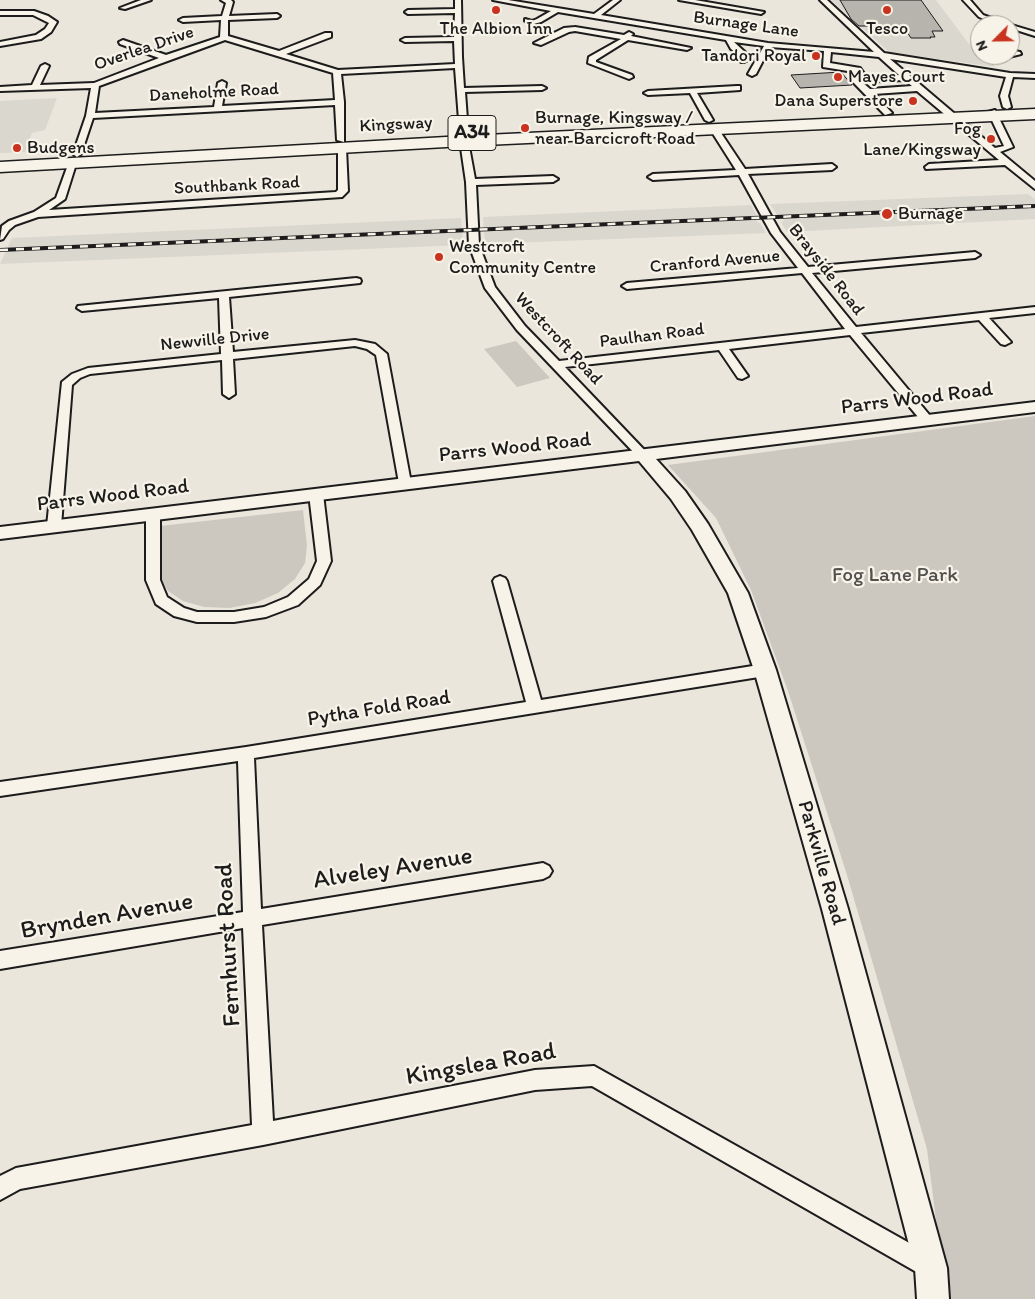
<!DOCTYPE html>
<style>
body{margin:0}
#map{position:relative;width:1035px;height:1299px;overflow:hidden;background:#eae6dc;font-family:Itim,sans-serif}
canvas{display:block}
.north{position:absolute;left:970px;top:15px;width:50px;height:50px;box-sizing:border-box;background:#f7f3e8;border:1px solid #9f9d96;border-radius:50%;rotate:247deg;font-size:14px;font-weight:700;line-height:20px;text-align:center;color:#1c1c1c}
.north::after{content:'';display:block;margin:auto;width:18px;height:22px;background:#c8321e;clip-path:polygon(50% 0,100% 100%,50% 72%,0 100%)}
</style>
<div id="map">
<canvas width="1035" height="1299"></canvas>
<div class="north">N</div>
</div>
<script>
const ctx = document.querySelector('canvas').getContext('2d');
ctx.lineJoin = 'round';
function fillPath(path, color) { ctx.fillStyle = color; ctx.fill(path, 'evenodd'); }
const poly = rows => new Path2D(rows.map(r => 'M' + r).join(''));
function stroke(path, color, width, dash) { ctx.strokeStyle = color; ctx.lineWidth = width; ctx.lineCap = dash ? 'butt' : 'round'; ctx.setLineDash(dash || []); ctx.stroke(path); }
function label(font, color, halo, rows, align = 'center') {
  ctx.font = font + ' Itim,sans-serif'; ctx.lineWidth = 4.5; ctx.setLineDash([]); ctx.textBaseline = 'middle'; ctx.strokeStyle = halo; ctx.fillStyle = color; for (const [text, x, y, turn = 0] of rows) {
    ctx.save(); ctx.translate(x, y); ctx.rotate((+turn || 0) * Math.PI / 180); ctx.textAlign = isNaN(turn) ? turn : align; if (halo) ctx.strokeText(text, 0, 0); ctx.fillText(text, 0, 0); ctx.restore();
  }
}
const built = poly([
 [831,0,936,0,978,56,987,56,995,67,889,52],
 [57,98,45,130,32,133,25,152,0,153,0,101],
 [1028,194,1035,199,1035,219,787,232,781,222,784,221,781,216,777,215,770,204],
 [751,205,757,216,755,217,758,223,760,223,766,233,485,244,483,217],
 [461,218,463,245,0,264,12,238]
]);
const green = poly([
 [516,341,550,378,517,387,484,349],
 [1035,416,1035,1299,946,1299,927,1149,847,875,788,691,751,590,716,518,668,465],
 [303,510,307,546,305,563,295,579,278,593,255,603,230,608,204,607,183,601,168,591,160,577,160,526]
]);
const building = poly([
 [840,0,921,0,943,31,932,31,935,37,930,37,931,38,911,38,903,26,859,26,851,19,840,0],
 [841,72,852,85,800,88,791,75,841,72]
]);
const street = poly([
 [141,0,151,0,125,9,120,8,141,0],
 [221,0,231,0,233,2,229,16,277,14,280,16,277,18,228,20,228,36,279,51,325,33,331,33,331,37,286,54,338,70,455,64,454,41,405,42,401,40,405,38,454,37,455,13,408,14,405,12,408,10,455,9,455,0,461,0,462,57,464,88,542,86,546,88,542,90,465,92,468,133,464,136,460,133,455,68,341,74,344,102,344,142,337,140,335,105,93,118,81,154,77,157,73,154,86,116,91,88,0,91,0,87,32,85,41,66,45,64,49,66,40,85,94,83,159,58,120,44,119,42,123,40,166,55,220,37,221,20,183,22,179,20,183,18,222,16,226,3,221,0],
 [225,40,333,73,335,100,222,106,226,83,222,81,218,83,214,107,95,113,99,86,225,40],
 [493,0,508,0,594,14,613,0,620,0,601,15,768,43,874,52,820,0,827,0,884,53,1010,73,1035,74,1035,78,1013,77,1008,96,1011,107,1007,109,1003,107,1000,96,1006,77,890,59,995,148,1004,146,988,112,995,110,1013,147,1000,152,1035,181,1035,189,1005,165,926,169,925,167,929,164,999,160,917,91,874,94,892,113,885,115,853,82,853,78,859,78,854,72,823,67,824,51,770,47,756,74,752,76,748,74,764,46,734,42,748,55,748,60,744,62,741,62,740,56,731,49,726,40,558,12,541,22,530,25,525,21,525,19,532,21,537,19,551,11,493,0],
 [831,52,879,57,899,75,867,78,860,68,830,63,831,52],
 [904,80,912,86,870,89,862,82,904,80],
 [679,0,695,0,764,12,761,14,679,0],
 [963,0,970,0,983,15,1008,24,1035,32,1035,36,1010,28,1010,25,999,25,979,17,963,0],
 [0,11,34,11,48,16,57,22,51,32,41,39,0,46,0,42,36,35,45,29,49,23,33,15,0,15,0,11],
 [575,27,624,35,629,32,633,34,631,36,691,48,687,50,628,40,596,60,596,62,632,75,633,77,629,79,588,63,589,57,621,39,575,31,569,32,541,45,534,43,564,28,575,27],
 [1010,50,1020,52,1021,54,1009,57,1010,50],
 [737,86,740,86,740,90,697,93,713,120,709,122,705,120,690,93,648,95,644,93,648,91,737,86],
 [714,126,717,127,745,169,832,164,836,167,832,170,748,174,780,232,808,267,975,252,980,255,975,258,812,273,856,327,1035,307,1035,313,989,318,1011,342,1005,345,1001,344,979,320,861,333,931,417,933,420,931,423,927,424,923,423,850,335,729,349,748,376,742,379,738,378,719,350,565,367,650,456,648,459,640,459,517,330,485,288,469,245,466,182,460,141,464,138,468,141,475,179,553,176,558,179,553,182,476,185,479,245,495,287,525,326,559,361,845,329,802,273,627,289,622,286,627,283,798,268,771,233,739,175,653,180,648,177,653,174,736,170,710,129,714,126],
 [342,145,346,148,348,191,342,197,38,217,15,225,9,230,3,239,0,240,2,226,9,221,34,212,56,198,69,162,75,162,76,164,65,199,49,210,336,192,338,190,338,148,342,145],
 [356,278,360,279,361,281,360,283,229,297,233,352,355,340,375,344,387,354,411,483,410,486,405,487,399,483,376,355,367,349,355,346,233,359,235,394,229,398,223,394,222,360,90,374,80,378,72,385,61,526,59,529,54,530,49,529,47,526,62,382,72,374,88,368,221,354,219,298,82,311,77,308,78,306,356,278],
 [316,490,323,494,331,561,320,585,298,605,266,617,234,622,197,622,174,616,156,604,146,580,146,514,148,511,153,510,160,514,160,580,167,597,184,608,197,612,234,612,264,607,288,597,309,579,317,561,309,494,316,490],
 [500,576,505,578,507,581,541,700,765,664,770,666,773,670,770,674,765,676,254,758,261,909,543,863,549,866,552,871,549,876,543,879,262,925,273,1121,535,1070,594,1066,936,1258,939,1266,936,1274,928,1277,920,1274,592,1086,535,1090,263,1145,20,1189,0,1200,0,1176,16,1168,252,1125,243,928,0,969,0,951,243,912,238,761,0,796,0,782,246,747,526,702,493,581,495,578,500,576]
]);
const secondary = poly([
 [1035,402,1035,412,656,459,685,491,708,524,748,593,776,670,848,909,947,1268,949,1299,917,1299,915,1268,822,909,754,670,728,593,692,530,671,499,639,461,0,539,0,527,1035,402]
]);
const highway = poly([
 [1035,109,1035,119,464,146,0,172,0,162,464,136,1035,109]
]);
const rail = poly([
 [0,250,1035,206]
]);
const markers = [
 [496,10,5,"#c8321e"],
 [887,10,5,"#c8321e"],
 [816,56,5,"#c8321e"],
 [838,77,5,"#c8321e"],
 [913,101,5,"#c8321e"],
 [525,128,5,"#c8321e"],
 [991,139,5,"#c8321e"],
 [17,148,5,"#c8321e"],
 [887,214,6,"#c8321e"],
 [439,257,5,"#c8321e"]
];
const farStreetnames = [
 ["Burnage Lane",746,25,8],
 ["Overlea Drive",144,49,-19],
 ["Daneholme Road",214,93,-3],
 ["Kingsway",396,125,-3],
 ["Southbank Road",237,186,-3],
 ["Cranford Avenue",715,262,-5],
 ["Brayside Road",826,270,52],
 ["Paulhan Road",652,336,-7],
 ["Westcroft Road",558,339,47],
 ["Newville Drive",215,340,-6]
];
const farPoinames = [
 ["The Albion Inn",496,29,"center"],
 ["Tesco",887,29,"center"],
 ["Tandori Royal",806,56,"right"],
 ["Mayes Court",848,77],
 ["Dana Superstore",903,101,"right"],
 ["Burnage, Kingsway /",535,118],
 ["near Barcicroft Road",535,139],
 ["Fog",981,129,"right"],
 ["Lane/Kingsway",981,150,"right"],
 ["Budgens",27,148],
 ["Burnage",898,214],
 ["Westcroft",449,247],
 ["Community Centre",449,268]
];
const shields = [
 [472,133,48]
];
const shieldNames = [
 ["A34",472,133]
];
const streetNames = [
 ["Parrs Wood Road",917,399,-7],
 ["Parrs Wood Road",515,448,-6],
 ["Parrs Wood Road",113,496,-7],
 ["Pytha Fold Road",379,709,-9],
 ["Parkville Road",821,863,74]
];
const parkNames = [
 ["Fog Lane Park",895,576]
];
const nearStreetnames = [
 ["Alveley Avenue",393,869,-9],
 ["Brynden Avenue",107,917,-10],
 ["Fernhurst Road",229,945,-93],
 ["Kingslea Road",481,1065,-10]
];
fillPath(built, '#dad7ce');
fillPath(green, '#ccc8c0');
fillPath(building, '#b6b4ac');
stroke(building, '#1c1c1c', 1);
stroke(street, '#1c1c1c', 4);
stroke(secondary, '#1c1c1c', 4);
stroke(highway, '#1c1c1c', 3);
fillPath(street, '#f7f3e8');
fillPath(secondary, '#f7f3e8');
fillPath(highway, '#f7f3e8');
stroke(rail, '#1c1c1c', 4);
stroke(rail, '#f7f3e8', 2.5, [8]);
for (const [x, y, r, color] of markers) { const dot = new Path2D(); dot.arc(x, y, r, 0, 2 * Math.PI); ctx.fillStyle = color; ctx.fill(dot); stroke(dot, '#f7f3e8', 2); }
label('18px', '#1c1c1c', '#f7f3e8', farStreetnames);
label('18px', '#1c1c1c', '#f7f3e8', farPoinames, 'left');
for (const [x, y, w] of shields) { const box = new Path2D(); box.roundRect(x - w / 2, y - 17.5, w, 35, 4); ctx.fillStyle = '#f7f3e8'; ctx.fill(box); stroke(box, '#1c1c1c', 1); }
label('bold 20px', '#1c1c1c', null, shieldNames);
label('21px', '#1c1c1c', '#f7f3e8', streetNames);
label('21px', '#51504d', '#f7f3e8', parkNames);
label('25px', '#1c1c1c', '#f7f3e8', nearStreetnames);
</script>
